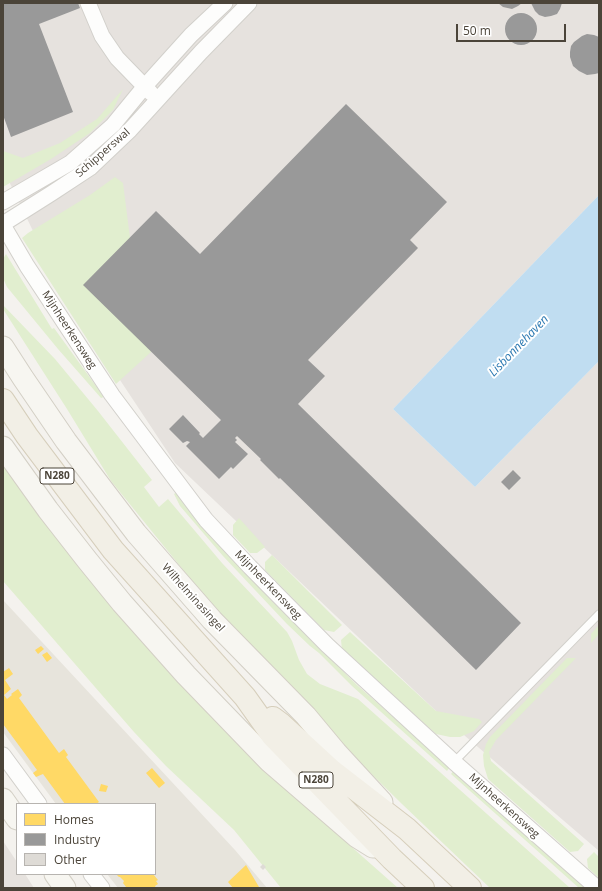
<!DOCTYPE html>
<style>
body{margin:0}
#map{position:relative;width:602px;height:891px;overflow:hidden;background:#f4f2ee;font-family:"Open Sans",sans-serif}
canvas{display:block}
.frame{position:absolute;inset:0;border:4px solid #4b4439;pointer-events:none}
.legend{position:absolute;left:16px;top:803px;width:140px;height:72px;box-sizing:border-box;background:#fff;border:1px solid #b7b4b0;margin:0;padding:5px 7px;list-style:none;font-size:12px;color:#4b4439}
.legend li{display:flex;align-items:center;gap:8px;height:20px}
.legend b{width:20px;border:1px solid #b7b4b0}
.scale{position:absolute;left:456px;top:24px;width:110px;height:18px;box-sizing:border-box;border:2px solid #4b4439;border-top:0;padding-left:5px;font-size:12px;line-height:14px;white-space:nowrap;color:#4b4439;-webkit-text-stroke:3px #fff;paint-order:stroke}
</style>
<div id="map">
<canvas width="602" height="891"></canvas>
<div class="frame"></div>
<ul class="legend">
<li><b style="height:11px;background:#ffd966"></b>Homes</li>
<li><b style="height:11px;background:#999"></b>Industry</li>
<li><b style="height:11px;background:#dedbd6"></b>Other</li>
</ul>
<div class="scale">50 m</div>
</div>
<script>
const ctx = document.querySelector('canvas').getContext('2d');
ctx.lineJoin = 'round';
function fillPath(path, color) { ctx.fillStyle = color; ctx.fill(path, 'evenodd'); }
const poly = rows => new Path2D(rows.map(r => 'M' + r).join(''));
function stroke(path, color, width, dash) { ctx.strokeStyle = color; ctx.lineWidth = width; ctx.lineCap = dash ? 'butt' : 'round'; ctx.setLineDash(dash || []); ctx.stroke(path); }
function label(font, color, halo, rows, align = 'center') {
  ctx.font = font + ' "Open Sans",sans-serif'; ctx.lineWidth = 4; ctx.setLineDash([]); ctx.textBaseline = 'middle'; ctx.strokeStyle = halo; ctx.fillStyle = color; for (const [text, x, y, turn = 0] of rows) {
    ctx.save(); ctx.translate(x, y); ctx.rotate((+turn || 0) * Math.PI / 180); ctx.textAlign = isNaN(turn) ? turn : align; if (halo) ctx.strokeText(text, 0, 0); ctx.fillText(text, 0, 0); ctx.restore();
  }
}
const residential = poly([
 [3,600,235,850,267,888,118,888,107,874,155,874,155,804,56,804,3,732]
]);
const industrial = poly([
 [3,3,599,3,599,195,393,409,475,487,599,361,599,851,436,711,175,463,65,297,3,169],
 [3,841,17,862,17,874,25,874,34,888,3,888]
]);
const green = poly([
 [123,89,113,110,90,133,51,159,3,187,3,151,23,158,60,143,97,119],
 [115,177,123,183,130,238,151,352,116,384,22,238,28,233,90,195],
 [6,254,52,329,54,328,104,397,101,398,58,349,7,287,3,278,3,259],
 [3,305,55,359,98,411,152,480,144,487,159,507,168,499,222,563,287,632,292,641,299,660,307,674,320,684,358,699,570,888,490,888,402,804,346,749,291,692,197,587,111,481,67,409,3,309],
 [3,455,320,819,398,888,281,888,234,830,166,766,134,732,3,581],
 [177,492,230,556,271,600,357,685,450,767,447,771,352,686,319,653,310,646,287,624,223,556,180,506,174,494],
 [239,518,265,547,257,553,250,553,233,535,233,525],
 [272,555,342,625,334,632,324,630,265,570,265,562],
 [599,625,599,634,591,643,591,634],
 [350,632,436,711,479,719,482,722,474,731,460,737,450,737,436,734,342,650,341,640],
 [567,658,576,658,496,740,489,752,491,761,584,844,578,851,570,852,488,779,484,766,483,755,486,744,490,737],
 [454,770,587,888,579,888,451,774],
 [594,852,599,857,599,878,588,868,587,859]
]);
const water = poly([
 [599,195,599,361,475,487,393,409]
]);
const homes = poly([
 [41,646,44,649,38,654,35,650],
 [47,652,52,658,47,662,42,655],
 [9,668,13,674,5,680,11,689,4,695,7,699,12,695,11,694,18,689,22,695,19,698,59,753,64,749,68,755,66,757,99,802,96,804,65,804,43,774,36,777,33,773,37,770,3,724,3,672],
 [152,768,165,783,159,788,146,773],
 [101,784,108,786,106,792,99,791],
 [246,865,259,887,257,888,233,888,228,882],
 [116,874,153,874,158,880,156,881,158,884,155,886,156,888,128,888,127,887,126,887,123,883,124,881,120,877,119,877]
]);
const industry = poly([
 [3,3,78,3,80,8,39,24,73,112,11,137,3,115],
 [498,3,522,3,518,6,512,9,503,7],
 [531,3,562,3,560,9,557,14,551,16,545,17,539,15,535,11],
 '505 29a16 16 0 1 1 32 0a16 16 0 1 1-32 0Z',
 [587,34,594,35,599,37,599,73,595,74,587,75,579,71,573,66,570,57,570,52,571,46,574,42,582,36],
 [346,104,447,202,410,240,418,248,308,360,325,376,298,404,521,623,476,670,280,478,279,479,260,460,261,459,237,436,235,438,237,440,235,442,248,454,233,469,231,467,219,479,186,446,190,442,187,441,183,443,169,429,183,415,200,433,199,434,203,438,221,420,83,285,156,211,200,254],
 [513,470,521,478,509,490,501,482]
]);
const building = poly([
 [263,864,266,867,263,870,260,867]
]);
const lane = poly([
 [454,762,599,614]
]);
const street = poly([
 [88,3,102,36,117,58,151,93],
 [3,202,70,163,113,125,145,86,191,35,225,3],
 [3,224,52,193,90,168,130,130,201,52,249,3],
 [3,225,27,266,112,395,206,520,250,567,327,645,454,762,597,888],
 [3,755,39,804],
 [91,874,102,888]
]);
const secondary = poly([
 [3,347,23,378,66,441,136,533,212,620,306,716,336,752,382,802],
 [3,447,48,510,87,560,122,603,186,675,269,761,357,837,373,847],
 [3,799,17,819],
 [55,874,65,888]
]);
const primary = poly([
 [3,400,27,436,113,550,245,697,272,735,392,859,423,888],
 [273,718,281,724,332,771,407,829,470,888]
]);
const shields = [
 [57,476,34],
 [316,780,34]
];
const shieldNames = [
 ["N280",57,476],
 ["N280",316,780]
];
const streetNames = [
 ["Schipperswal",103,153,-41],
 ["Mijnheerkensweg",69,330,57],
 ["Mijnheerkensweg",268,585,46],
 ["Wilhelminasingel",193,598,48],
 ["Mijnheerkensweg",504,806,42]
];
const waterNames = [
 ["Lisbonnehaven",519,346,-46]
];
fillPath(residential, '#e7e4dc');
fillPath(industrial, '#e6e2de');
fillPath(green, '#e1eecf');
fillPath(water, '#c0ddf1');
fillPath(homes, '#ffd966');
fillPath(industry, '#999');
fillPath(building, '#dedbd6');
stroke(lane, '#d2d0cb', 9);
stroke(street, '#d2d0cb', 17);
stroke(secondary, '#d3cfc5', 23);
stroke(primary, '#d6cebb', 24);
stroke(lane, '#fdfdfc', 7);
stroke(street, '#fdfdfc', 15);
stroke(secondary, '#f7f6f1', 21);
stroke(primary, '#f2efe6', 22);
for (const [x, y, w] of shields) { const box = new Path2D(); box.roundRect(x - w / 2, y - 8, w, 16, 3); ctx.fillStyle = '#fff'; ctx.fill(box); stroke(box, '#4b4439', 1); }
label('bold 10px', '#4b4439', null, shieldNames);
label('11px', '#4b4439', '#fff', streetNames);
label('italic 12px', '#2e7ab2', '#fff', waterNames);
</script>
